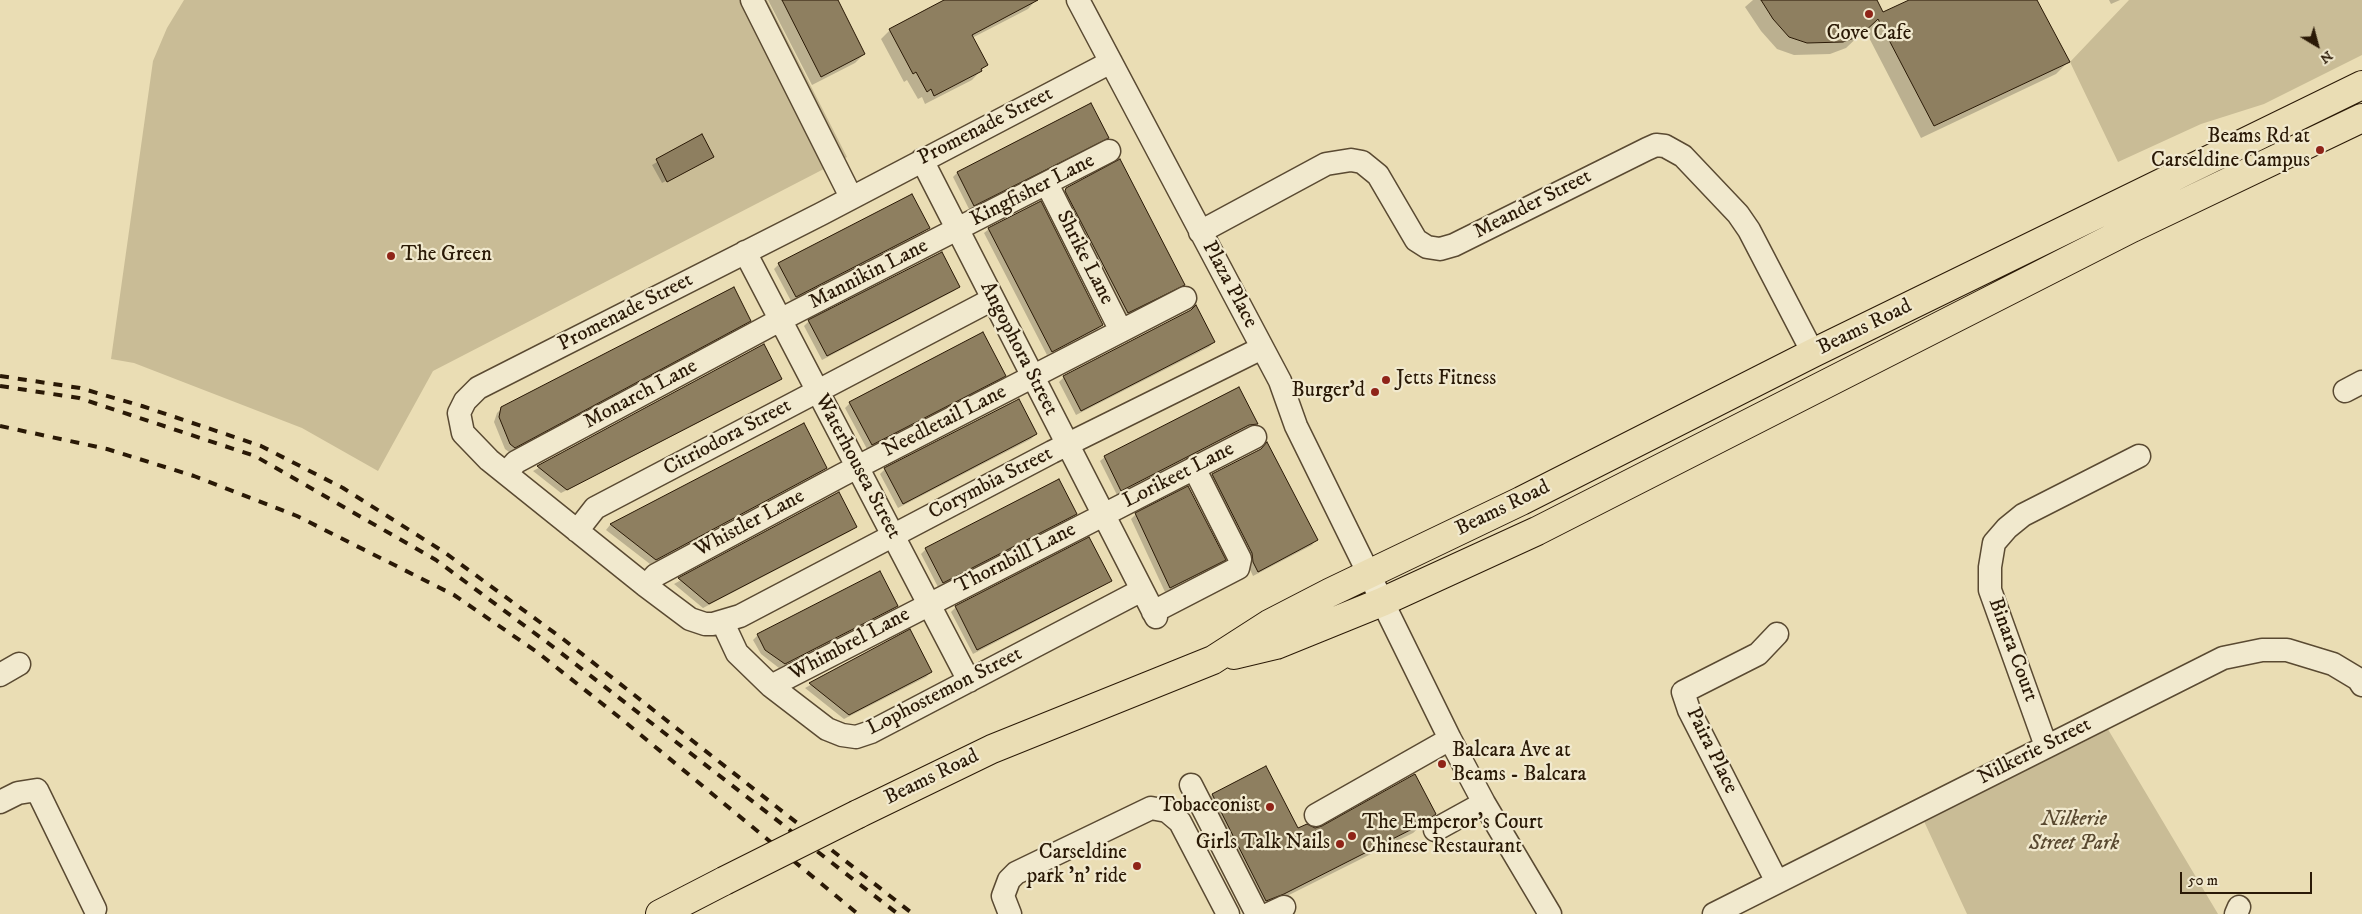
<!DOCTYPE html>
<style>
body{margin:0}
#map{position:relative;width:2362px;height:914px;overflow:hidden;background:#eaddb4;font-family:"IM FELL DW Pica",serif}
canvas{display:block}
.north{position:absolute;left:2292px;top:20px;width:50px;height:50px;-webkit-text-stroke:4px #f1e9ce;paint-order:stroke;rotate:143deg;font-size:14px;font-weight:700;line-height:20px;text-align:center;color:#2a1906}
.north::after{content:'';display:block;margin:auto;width:18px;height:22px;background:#2a1906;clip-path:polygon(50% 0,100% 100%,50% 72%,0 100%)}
.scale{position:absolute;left:2180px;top:872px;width:132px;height:22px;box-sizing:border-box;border:2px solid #2a1906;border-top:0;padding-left:6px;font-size:15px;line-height:18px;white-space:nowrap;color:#2a1906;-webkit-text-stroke:4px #f1e9ce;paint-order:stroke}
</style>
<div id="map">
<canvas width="2362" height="914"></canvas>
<div class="north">N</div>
<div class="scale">50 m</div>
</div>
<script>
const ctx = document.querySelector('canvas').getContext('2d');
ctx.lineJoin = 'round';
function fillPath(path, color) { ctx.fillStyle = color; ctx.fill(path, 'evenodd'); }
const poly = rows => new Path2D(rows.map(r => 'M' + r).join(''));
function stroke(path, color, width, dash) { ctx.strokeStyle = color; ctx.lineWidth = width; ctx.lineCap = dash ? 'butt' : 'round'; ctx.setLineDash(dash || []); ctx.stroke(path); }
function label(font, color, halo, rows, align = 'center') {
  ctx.font = font + ' "IM FELL DW Pica",serif'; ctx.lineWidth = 4.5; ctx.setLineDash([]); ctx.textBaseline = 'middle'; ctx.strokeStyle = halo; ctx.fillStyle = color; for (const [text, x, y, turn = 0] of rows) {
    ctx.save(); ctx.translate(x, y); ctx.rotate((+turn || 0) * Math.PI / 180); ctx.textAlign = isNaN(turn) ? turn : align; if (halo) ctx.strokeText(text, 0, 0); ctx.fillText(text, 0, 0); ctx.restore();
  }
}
const green = poly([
 [184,0,767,0,847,157,433,371,378,471,302,428,134,363,111,359,153,61,167,28],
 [2129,0,2362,0,2362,55,2264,104,2201,124,2118,162,2070,62],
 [2106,726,2218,914,1967,914,1922,817]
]);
const shadow = poly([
 [768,0,837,0,864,54,855,63,812,85],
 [947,0,1036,0,1028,9,972,38,986,65,972,80,925,104,922,97,918,99,907,80,904,82,881,39,890,30],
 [1753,0,1876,0,1882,14,1912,0,2036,0,2068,62,2056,74,1921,138,1865,30,1846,48,1830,54,1794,55,1777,49,1761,31,1745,7],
 [2109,0,2120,0,2111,4],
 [701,136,712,157,662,183,652,165],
 [1108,138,1103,142,969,209,953,177,957,173],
 [1067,189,1184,285,1179,289,1123,316,1062,194],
 [928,228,923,233,791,301,774,269,779,264],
 [989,229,1102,325,1097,330,1047,355,984,233],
 [959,287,954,291,822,360,804,326,809,321],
 [749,321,745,325,509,452,505,449,494,422,497,413,502,408],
 [1214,342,1209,347,1076,415,1059,382,1064,377],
 [763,345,780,379,776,383,561,493,533,471],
 [1004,375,1000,380,867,449,845,408,850,403],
 [1238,388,1256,424,1252,429,1243,430,1117,495,1100,461,1105,457],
 [804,425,826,468,821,472,650,564,606,530,610,525],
 [1036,434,1031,439,898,508,880,474,885,469],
 [1261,450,1316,540,1312,545,1253,576,1208,480,1212,475],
 [1058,480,1076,514,1071,518,938,587,921,554,926,549],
 [838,493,855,527,851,531,703,608,674,584],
 [1136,514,1224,559,1219,564,1165,592,1131,519],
 [1089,539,1110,581,1105,585,973,654,951,612,956,607],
 [897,605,892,610,779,668,761,654,753,640,758,635],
 [910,631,931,672,926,677,844,719,805,688],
 [1266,768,1297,830,1434,814,1413,833,1273,903,1256,910,1203,805,1212,795]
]);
const building = poly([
 [782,0,838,0,865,54,821,77,782,0],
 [944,0,1038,0,972,35,988,65,981,69,982,71,934,96,931,89,927,92,916,72,913,74,889,29,944,0],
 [1761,0,1877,0,1883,12,1909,0,2037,0,2070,62,1934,126,1878,19,1860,36,1843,42,1807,43,1789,37,1773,19,1761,0],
 [1091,103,1109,138,974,206,957,172,1091,103],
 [702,134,714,157,667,182,656,159,702,134],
 [1120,159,1185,285,1128,313,1065,191,1066,188,1120,159],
 [912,194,930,228,796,297,778,263,912,194],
 [1041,201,1103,325,1052,352,988,228,1041,201],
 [942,252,960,287,827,356,808,320,942,252],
 [734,287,751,321,515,448,510,444,499,417,501,407,734,287],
 [1196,305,1215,342,1081,411,1063,376,1191,310,1196,305],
 [983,332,1006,376,872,445,849,402,983,332],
 [764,344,782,379,567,490,537,466,764,344],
 [1239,387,1258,424,1249,425,1121,491,1104,456,1239,387],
 [1019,399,1037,434,903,504,884,468,1019,399],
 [804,423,827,468,656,560,610,524,804,423],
 [1267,442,1318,540,1258,572,1253,562,1252,553,1212,474,1261,449,1267,442],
 [1059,479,1077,514,943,583,925,548,1059,479],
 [1188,486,1226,560,1170,588,1135,513,1188,486],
 [839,492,857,527,709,604,678,578,839,492],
 [1089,537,1112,581,977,650,955,606,1089,537],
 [880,571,898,606,785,664,765,650,757,634,880,571],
 [910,629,932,672,849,715,809,683,910,629],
 [1266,766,1298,828,1307,824,1315,828,1322,826,1415,774,1436,814,1424,823,1284,894,1266,901,1212,794,1266,766]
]);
const minor = poly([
 [752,0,851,197],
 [1078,0,1280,381,1296,426,1450,739,1484,803,1550,914],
 [1111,62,821,214,478,388,465,401,459,413,463,433,489,460,646,586,690,619,705,624,713,624,740,616,1052,452,1262,348],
 [922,160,1156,617],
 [1047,184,1121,331],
 [1200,232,1326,164,1351,160,1362,162,1378,175,1416,240,1427,247,1440,249,1454,245,1647,149,1656,145,1665,146,1683,156,1738,214,1749,230,1813,353],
 [745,252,969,681],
 [2345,391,2362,382],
 [506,473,516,462,780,320,1109,151],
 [577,531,595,508,993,299],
 [646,586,656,575,842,475,1185,298],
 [1153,612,1238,568,1240,559,1194,468],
 [723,623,737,653,771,686,827,729,842,735,856,737,871,732,1142,590],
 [0,675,19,664],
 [771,686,1255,437],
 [2046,746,1990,590,1990,567,1994,543,2007,528,2023,515,2139,456],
 [1191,785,1257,914],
 [0,802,18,793,37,790,95,909],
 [1316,815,1450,739],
 [1435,830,1484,803],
 [1777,882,1689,710,1683,692,1758,654,1777,634],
 [1010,914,1003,896,1009,880,1016,873,1151,808,1167,811,1180,822,1228,914],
 [1269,914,1284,907],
 [1714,914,2223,658,2262,650,2287,650,2333,664,2358,679,2362,685],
 [2236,914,2239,907]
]);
const major = poly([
 [1234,655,1276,645,1382,602,1537,531,2132,228,2362,118],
 [858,814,992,749,1213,660,1269,624,1329,593,1521,501,1813,353,2362,85],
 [660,914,724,881]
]);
const rail = poly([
 [0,376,80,388,142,406,261,446,343,488,444,552,563,639,913,914],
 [0,386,79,398,255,456,436,560,556,649,898,914],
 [0,426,107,449,194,476,297,516,454,595,537,652,619,717,858,914]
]);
const majorBridge = poly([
 [724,881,858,814]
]);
const markers = [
 [1869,14,5,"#8f2418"],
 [2320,150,5,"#8f2418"],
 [391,256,5,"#8f2418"],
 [1386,380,5,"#8f2418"],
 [1375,392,5,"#8f2418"],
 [1442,764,5,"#8f2418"],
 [1270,807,5,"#8f2418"],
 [1352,836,5,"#8f2418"],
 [1340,844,5,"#8f2418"],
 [1137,866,5,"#8f2418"]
];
const poiNames = [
 ["Cove Cafe",1869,35,"center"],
 ["Beams Rd at",2310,138],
 ["Carseldine Campus",2310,162],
 ["The Green",401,256,"left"],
 ["Jetts Fitness",1396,380,"left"],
 ["Burger'd",1365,392],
 ["Balcara Ave at",1452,752,"left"],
 ["Beams - Balcara",1452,776,"left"],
 ["Tobacconist",1260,807],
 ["The Emperor's Court",1362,824,"left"],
 ["Chinese Restaurant",1362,848,"left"],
 ["Girls Talk Nails",1330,844],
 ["Carseldine",1127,854],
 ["park 'n' ride",1127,878]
];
const streetNames = [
 ["Promenade Street",986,127,-27],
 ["Kingfisher Lane",1033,191,-27],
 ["Meander Street",1533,205,-27],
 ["Shrike Lane",1084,258,63],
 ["Mannikin Lane",869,275,-27],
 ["Plaza Place",1229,285,62],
 ["Promenade Street",626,313,-27],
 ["Beams Road",1865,328,-26],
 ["Angophora Street",1018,349,63],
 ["Monarch Lane",641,395,-28],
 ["Needletail Lane",945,422,-27],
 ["Citriodora Street",728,438,-28],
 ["Waterhousea Street",857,467,62],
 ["Lorikeet Lane",1179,476,-27],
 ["Corymbia Street",991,484,-27],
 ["Beams Road",1503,509,-26],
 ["Whistler Lane",750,524,-28],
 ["Thornbill Lane",1016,559,-27],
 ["Whimbrel Lane",850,645,-28],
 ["Binara Court",2012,650,70],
 ["Lophostemon Street",945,692,-27],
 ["Paira Place",1711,751,64],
 ["Nilkerie Street",2035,752,-27],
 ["Beams Road",932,778,-26]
];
const parkNames = [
 ["Nilkerie",2074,821],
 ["Street Park",2074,845]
];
fillPath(green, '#c9bc96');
fillPath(shadow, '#0003');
fillPath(building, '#8e7f60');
stroke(building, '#2a1906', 1);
stroke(minor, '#5a4a32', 25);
stroke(major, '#2a1906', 30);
stroke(minor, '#f1e9ce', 22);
stroke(major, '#eaddb4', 28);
stroke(rail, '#2a1906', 4, [9, 9]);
stroke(majorBridge, '#2a1906', 30, []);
stroke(majorBridge, '#eaddb4', 28);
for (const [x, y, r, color] of markers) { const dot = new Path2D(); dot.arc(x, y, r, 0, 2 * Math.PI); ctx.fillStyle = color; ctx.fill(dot); stroke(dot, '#f1e9ce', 2); }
label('21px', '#2a1906', '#f1e9ce', poiNames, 'right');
label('21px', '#2a1906', '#f1e9ce', streetNames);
label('italic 21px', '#5a4a31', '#f1e9ce', parkNames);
</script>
